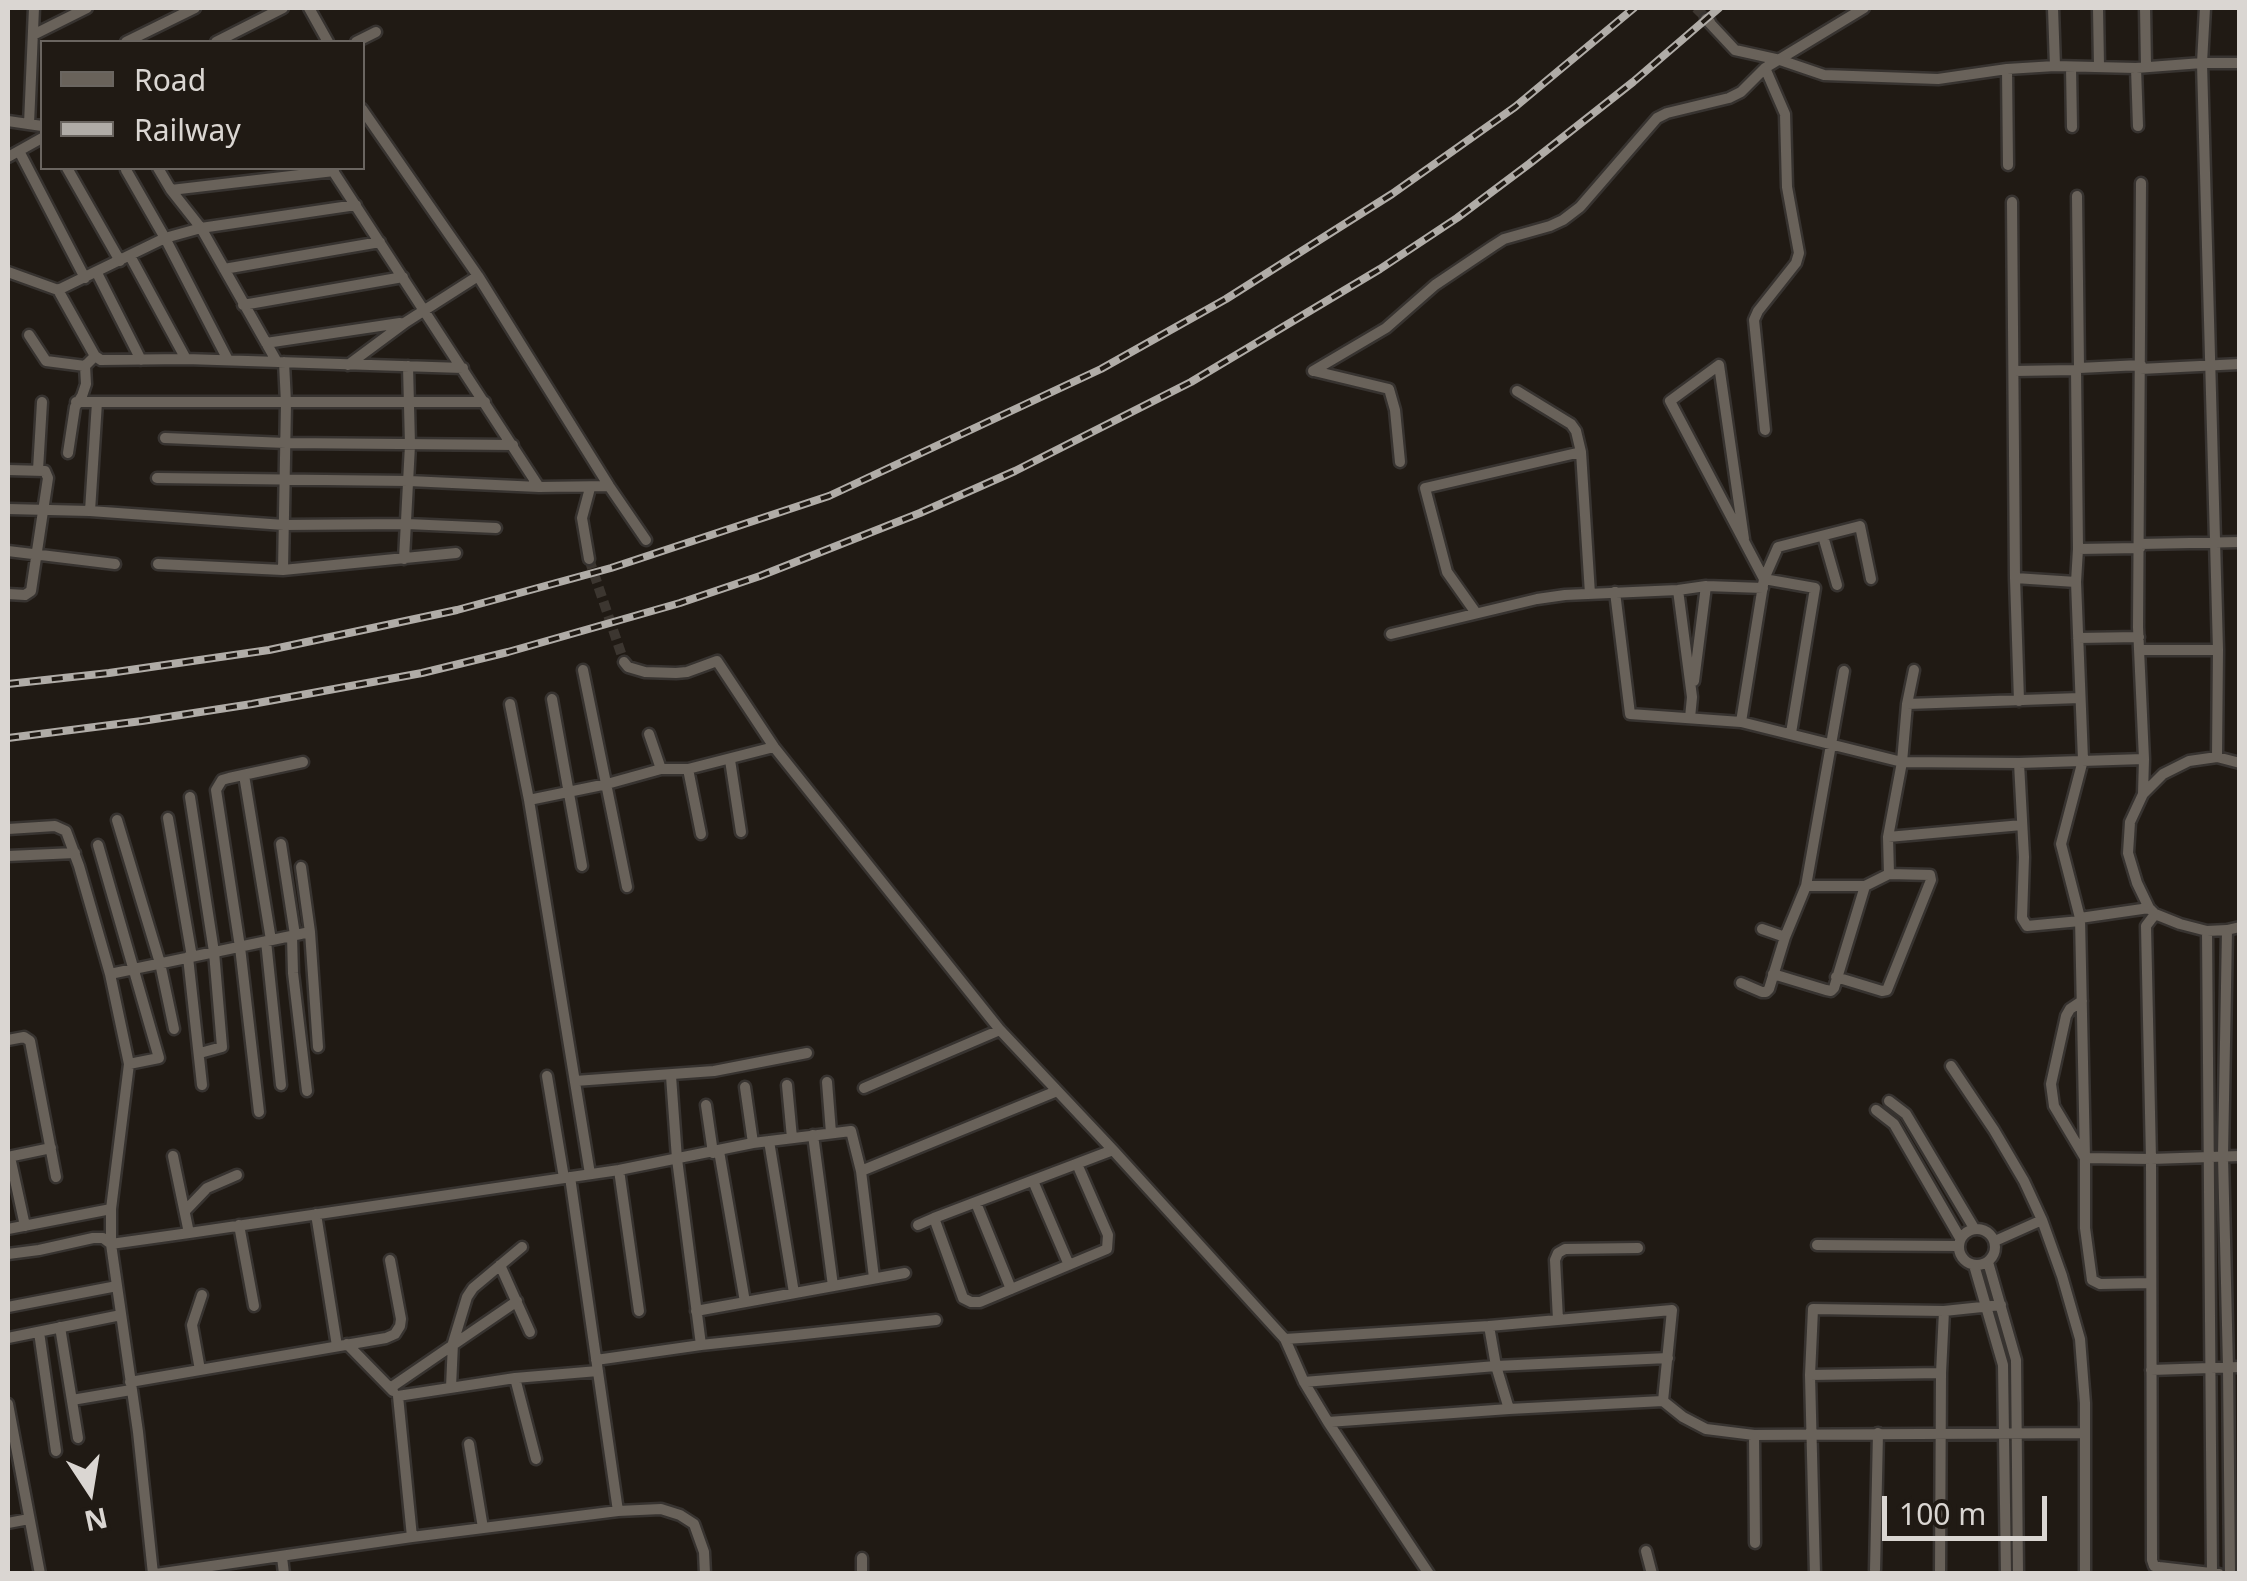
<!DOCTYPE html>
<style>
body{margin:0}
#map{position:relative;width:2247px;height:1581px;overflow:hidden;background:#201a14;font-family:"Noto Sans",sans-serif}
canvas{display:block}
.frame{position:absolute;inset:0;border:10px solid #dad6d2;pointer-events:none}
.legend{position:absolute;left:40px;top:40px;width:325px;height:130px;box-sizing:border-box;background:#201a14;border:2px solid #6a6560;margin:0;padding:12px 18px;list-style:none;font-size:30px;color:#dad6d2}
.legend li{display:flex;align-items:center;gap:20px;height:50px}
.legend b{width:50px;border:2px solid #6a6560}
.north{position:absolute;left:40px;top:1441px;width:100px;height:100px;-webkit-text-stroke:8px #201a14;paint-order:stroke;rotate:168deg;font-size:28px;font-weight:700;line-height:40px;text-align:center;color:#dad6d2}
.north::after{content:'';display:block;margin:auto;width:35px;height:45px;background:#dad6d2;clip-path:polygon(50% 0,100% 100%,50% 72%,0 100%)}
.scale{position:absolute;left:1882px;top:1496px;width:165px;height:45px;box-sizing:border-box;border:5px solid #dad6d2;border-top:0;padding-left:12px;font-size:30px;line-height:35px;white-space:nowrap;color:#dad6d2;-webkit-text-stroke:8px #201a14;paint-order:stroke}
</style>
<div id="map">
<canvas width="2247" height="1581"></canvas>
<div class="frame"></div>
<ul class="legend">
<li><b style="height:12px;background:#69625a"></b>Road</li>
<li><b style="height:12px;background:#b0aca7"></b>Railway</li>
</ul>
<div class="north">N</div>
<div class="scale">100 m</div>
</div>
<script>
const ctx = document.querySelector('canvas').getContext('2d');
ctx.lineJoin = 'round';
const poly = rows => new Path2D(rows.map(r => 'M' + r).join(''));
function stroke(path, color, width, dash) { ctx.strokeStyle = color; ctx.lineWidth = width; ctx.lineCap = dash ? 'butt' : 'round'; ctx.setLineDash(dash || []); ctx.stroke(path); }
const minorTunnel = poly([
 [1696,8,1710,22],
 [589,559,624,662]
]);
const minor = poly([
 [309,8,328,42],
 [2053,8,2055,66],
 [2098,8,2099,66],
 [2145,8,2146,66],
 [2205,8,2202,63,2218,650,2217,757],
 [1710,22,1706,19,1735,50,1780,60,1824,75,1938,79,2007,69,2055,66,2136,68,2202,63,2240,63],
 [33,35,87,8],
 [126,42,195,8],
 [216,42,283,8],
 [356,42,376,32],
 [2071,67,2072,127],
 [2136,68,2138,126],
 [2007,69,2008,165],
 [362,109,478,276,609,486,646,540],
 [8,121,42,126],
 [29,124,34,8],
 [19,151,85,278],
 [8,157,42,138],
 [67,168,120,261],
 [158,168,171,190,201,228,277,362],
 [331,168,539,487],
 [126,170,165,238,228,360],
 [2141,183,2138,627,2144,759,2143,794],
 [171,190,334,171],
 [2077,196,2079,368],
 [2012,202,2015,578,2019,701],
 [130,256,186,359],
 [224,269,380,242],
 [8,272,58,290,165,238,201,228,356,205],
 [97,273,141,360],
 [58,290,95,356,85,366,86,384,82,396,75,407,68,453],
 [243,305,403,277],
 [29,335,46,361,85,366],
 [266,343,400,323],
 [95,356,101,360,186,359,463,368],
 [348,365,406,322,478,276],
 [2140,369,2240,364],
 [2076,370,2078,549,2076,582,2083,760,2061,844,2080,918,2085,1158,2151,1159,2240,1156],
 [1313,371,1386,328,1435,285,1493,246,1504,239,1550,226,1563,220,1580,207,1657,118,1667,113,1729,98,1741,92,1765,68,1864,8],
 [1314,371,1389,389,1395,410,1400,462],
 [2014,371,2076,370,2079,368,2141,365],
 [1517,391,1571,424,1576,431,1581,452,1590,594],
 [76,402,485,402],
 [1765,430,1754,320,1758,311,1796,263,1799,253,1787,187,1785,114,1765,68],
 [165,438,286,443,513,445],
 [8,470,45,471,48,478,31,591,25,595,8,594],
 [38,470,42,402],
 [157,478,409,481,539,487,609,486],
 [8,509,90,511,284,525,407,524,496,528],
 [90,511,97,402],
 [1823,536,1837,585],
 [1744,539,1719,365,1670,401,1764,579,1815,588,1791,733],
 [2140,544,2240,542],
 [2078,549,2140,548],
 [8,551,115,564],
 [404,559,410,445,408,366],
 [589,559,582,518,590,488],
 [158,564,283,570,456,553],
 [283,570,286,403,284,362],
 [2015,578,2076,582],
 [1678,590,1692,697,1690,718],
 [1615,592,1630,714,1741,722,1902,762,2019,763,2144,759],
 [1476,613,1447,572,1425,488,1581,452],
 [1391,634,1537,599,1565,595,1678,590,1706,586,1763,588],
 [2078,638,2139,637],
 [2139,650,2218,650],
 [624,662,628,667,645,672,676,673,687,672,717,661,774,747,1000,1030,1113,1150,1285,1339,1304,1382,1328,1422,1429,1574],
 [583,670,627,887],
 [1694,681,1706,586],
 [552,699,582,866],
 [510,704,529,800,590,1174],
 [1907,704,2080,698],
 [1741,722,1764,579,1778,547,1860,526,1871,579],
 [649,734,661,769],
 [730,760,741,832],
 [2019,763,2024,857,2022,918,2027,926,2080,921],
 [2240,763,2217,757,2189,761,2163,774,2143,794,2130,822,2128,853,2137,883,2149,908,2155,914,2180,924,2207,931,2227,930,2240,927],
 [688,769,701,834],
 [244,775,271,940],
 [190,797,214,952,222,1047,200,1053],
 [529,800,607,784,661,769,688,769,774,747],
 [168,818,192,957],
 [117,820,160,963,174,1029],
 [8,829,55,826,66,831,79,866,110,974,129,1064,111,1209,111,1244,138,1432,153,1574],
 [1888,837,2022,825],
 [281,844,295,935],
 [98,845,159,1058,129,1064],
 [8,856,75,853],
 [301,867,310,932,318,1047],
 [1889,874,1888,837,1902,762,1907,704,1914,670],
 [1806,886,1865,886,1889,874,1930,875,1931,880,1887,990,1882,991,1836,977],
 [2155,914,2146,926,2151,1159,2152,1560,2154,1566,2159,1567,2219,1574],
 [2080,918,2149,908],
 [1762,929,1785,937],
 [2227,930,2223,1156,2228,1367,2230,1574],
 [2207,931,2212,1574],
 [292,936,293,973,307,1091],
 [266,941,281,1085],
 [188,957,202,1085],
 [110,974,310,932],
 [1773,974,1826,990,1831,991,1834,988,1865,886],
 [1741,983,1762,992,1766,992,1769,989,1785,937,1806,886,1844,671],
 [2082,1001,2070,1009,2066,1016,2051,1084,2054,1106,2085,1158,2085,1228,2092,1280,2100,1284,2151,1283],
 [8,1040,24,1037,30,1041,56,1177],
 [1951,1066,1994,1130,2024,1181,2042,1220,2062,1276,2080,1339,2085,1403,2085,1574],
 [547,1076,564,1178],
 [671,1076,677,1159,701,1345],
 [575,1081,714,1071,807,1053],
 [827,1082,831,1133],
 [787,1085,792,1138],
 [745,1087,753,1143],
 [864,1088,1000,1030],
 [1889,1101,1906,1114,1974,1228],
 [706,1105,713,1153],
 [1876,1110,1894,1124,1960,1238],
 [259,1112,240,947,216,790,222,780,229,778,303,762],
 [813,1135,833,1286],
 [769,1141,794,1293],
 [719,1151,745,1302],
 [173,1156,189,1233],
 [8,1157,51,1148],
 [10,1157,25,1226],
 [1077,1164,1108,1235,1107,1249,980,1302,971,1302,963,1298,934,1218,1113,1150],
 [619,1170,639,1311],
 [861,1171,1057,1091],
 [570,1177,618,1511],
 [1033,1181,1069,1265],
 [976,1203,1011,1289],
 [185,1211,207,1188,237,1175],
 [316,1214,337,1346],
 [239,1225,254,1306],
 [918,1225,934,1218],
 '1959 1247a18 18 0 1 1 36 0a18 18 0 1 1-36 0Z',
 [8,1229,111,1209],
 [1995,1241,2042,1220],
 [1817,1245,1958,1246],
 [8,1254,39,1250,93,1238,103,1238,111,1244,189,1233,619,1170,753,1143,851,1131,861,1171,874,1278],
 [1988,1262,2016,1360,2018,1574],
 [500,1265,530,1332],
 [1974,1265,2003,1365,2006,1574],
 [8,1307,117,1286],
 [696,1311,905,1273],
 [1558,1320,1555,1260,1558,1253,1565,1249,1638,1248],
 [1489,1326,1496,1366,1509,1409],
 [60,1327,78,1438],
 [39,1332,56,1451],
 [8,1338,121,1315],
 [1285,1339,1489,1326,1672,1310,1663,1401],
 [347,1344,393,1391],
 [596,1360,701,1345,936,1320],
 [200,1370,192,1325,202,1295],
 [2151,1370,2240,1367],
 [1810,1375,1941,1373],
 [515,1378,536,1459],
 [130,1382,386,1338,395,1334,400,1326,401,1319,390,1260],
 [1304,1382,1496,1366,1668,1358],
 [451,1387,453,1343,467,1297,473,1288,522,1247],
 [390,1388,517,1301],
 [72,1400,131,1390],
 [8,1404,40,1574],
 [1328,1422,1509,1409,1663,1401,1683,1417,1706,1429,1754,1435,2085,1433],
 [1754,1435,1755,1543],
 [469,1444,483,1528],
 [8,1523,29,1519],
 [412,1537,398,1396,515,1378,598,1371],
 [1646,1551,1652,1574],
 [282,1557,284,1574],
 [862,1558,862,1574],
 [1875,1570,1878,1433],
 [156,1574,412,1537,618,1511,661,1509,680,1515,694,1524,704,1552,705,1574],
 [1815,1574,1810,1375,1813,1309,1944,1311,2001,1305],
 [1940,1574,1941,1373,1944,1311]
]);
const rail = poly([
 [8,684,109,673,269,650,457,610,611,568,829,496,1101,369,1226,299,1392,194,1515,107,1634,8],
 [8,738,142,721,252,704,422,673,508,652,680,603,760,576,920,513,1015,471,1191,382,1380,269,1457,218,1529,164,1633,82,1719,8]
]);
stroke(minorTunnel, '#3c3630', 10, [10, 5]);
stroke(minor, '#373330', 15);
stroke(minor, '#69625a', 10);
stroke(rail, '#b0aca7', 8);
stroke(rail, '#201a14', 4, [11]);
</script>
